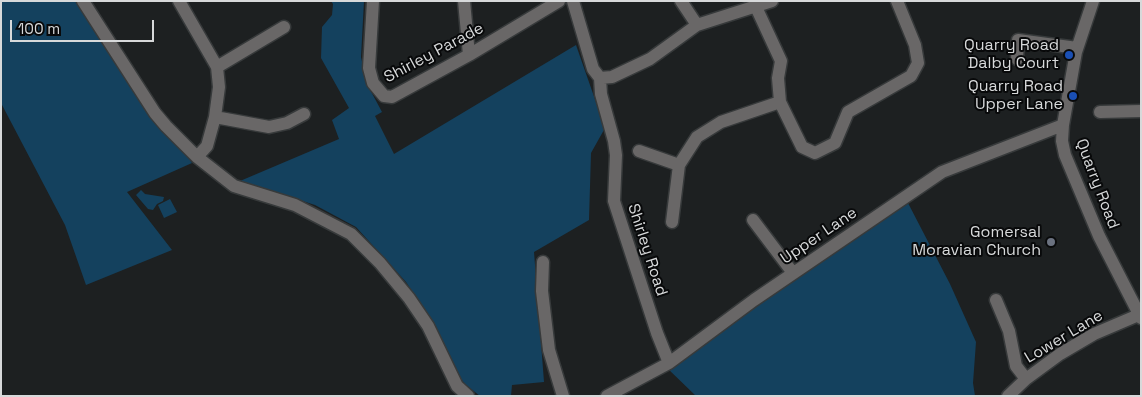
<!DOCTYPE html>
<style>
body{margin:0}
#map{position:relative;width:1142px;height:397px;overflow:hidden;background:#1d2021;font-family:"Space Grotesk",sans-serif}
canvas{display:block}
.frame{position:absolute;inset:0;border:2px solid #d7d9da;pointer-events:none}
.scale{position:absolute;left:10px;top:20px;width:144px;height:22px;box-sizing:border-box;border:2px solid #d7d9da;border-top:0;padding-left:6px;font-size:15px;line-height:18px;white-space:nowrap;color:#d7d9da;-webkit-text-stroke:4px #08090a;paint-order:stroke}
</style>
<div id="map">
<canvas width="1142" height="397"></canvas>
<div class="frame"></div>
<div class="scale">100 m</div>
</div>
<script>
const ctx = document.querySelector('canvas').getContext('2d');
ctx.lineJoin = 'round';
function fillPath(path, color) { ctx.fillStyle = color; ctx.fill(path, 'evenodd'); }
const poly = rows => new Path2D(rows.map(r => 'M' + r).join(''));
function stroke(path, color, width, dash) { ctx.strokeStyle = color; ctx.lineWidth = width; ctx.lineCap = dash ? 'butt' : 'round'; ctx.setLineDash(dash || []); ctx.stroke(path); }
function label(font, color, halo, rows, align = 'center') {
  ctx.font = font + ' "Space Grotesk",sans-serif'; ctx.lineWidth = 4; ctx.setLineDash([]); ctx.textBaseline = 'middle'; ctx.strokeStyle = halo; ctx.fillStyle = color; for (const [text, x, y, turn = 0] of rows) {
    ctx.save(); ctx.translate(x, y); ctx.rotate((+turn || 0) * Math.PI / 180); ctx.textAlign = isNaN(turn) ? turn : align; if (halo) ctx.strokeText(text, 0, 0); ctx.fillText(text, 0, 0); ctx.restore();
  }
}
const green = poly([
 [1,1,83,1,192,163,127,192,172,250,86,285,65,225,1,103],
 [331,1,364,1,361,57,367,84,382,112,375,116,394,154,576,45,605,128,591,153,589,220,534,252,544,382,512,385,511,396,480,396,466,385,455,373,434,324,406,282,356,227,315,205,240,181,339,139,332,120,349,108,321,58,322,27,332,15,333,4],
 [141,190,145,194,164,197,163,201,157,204,153,210,148,209,136,195],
 [170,199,177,212,164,218,158,205],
 [908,203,950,284,976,342,973,383,975,396,696,396,666,367,788,280]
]);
const minor = poly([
 [83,1,155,113,166,126,197,157,234,186,295,205,351,234,380,263,409,298,428,326,457,386,468,396],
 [179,1,217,67,219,87,215,117,207,146,197,157],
 [373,1,369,68,373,83,384,96,392,97,469,55,559,1],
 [464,1,469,55],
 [573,1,593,69,600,78,601,94,614,141,616,155,614,201,657,333,669,363],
 [681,1,697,25],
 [1093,1,1076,52,1063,125,1062,141,1065,155,1099,236,1141,318],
 [756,7,781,61,778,78,780,102,802,147,815,153,835,143,848,112,911,76,918,63,915,45,897,1],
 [1017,59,1018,40,1077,48],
 [217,67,284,27],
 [600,78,612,77,650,59,697,25,772,1],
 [1100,112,1141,111],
 [215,117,269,127,287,123,304,114],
 [639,151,679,165,697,137,721,122,780,102],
 [753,220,793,273],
 [672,222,679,165],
 [543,262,542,291,549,350,563,396],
 [996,300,1009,331,1016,366,1026,379],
 [607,396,669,363,754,300,942,172,1063,125],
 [1008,396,1026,379,1060,354,1094,334,1141,314]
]);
const markers = [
 [1069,55,5,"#1a4fb4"],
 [1073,96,5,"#1a4fb4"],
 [1051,242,5,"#6b7280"]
];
const poiNames = [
 ["Quarry Road",1059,46],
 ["Dalby Court",1059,64],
 ["Quarry Road",1063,87],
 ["Upper Lane",1063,105],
 ["Gomersal",1041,233],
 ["Moravian Church",1041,251]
];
const streetNames = [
 ["Shirley Parade",434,53,-28],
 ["Quarry Road",1097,184,69],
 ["Upper Lane",819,236,-34],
 ["Shirley Road",647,250,72],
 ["Lower Lane",1064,337,-31]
];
fillPath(green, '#14415e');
stroke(minor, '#373a3b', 15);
stroke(minor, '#696767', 12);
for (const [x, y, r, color] of markers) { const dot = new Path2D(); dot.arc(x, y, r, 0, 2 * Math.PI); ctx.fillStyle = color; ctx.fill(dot); stroke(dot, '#08090a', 2); }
label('16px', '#d7d9da', '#08090a', poiNames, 'right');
label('16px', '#d7d9da', '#08090a', streetNames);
</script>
